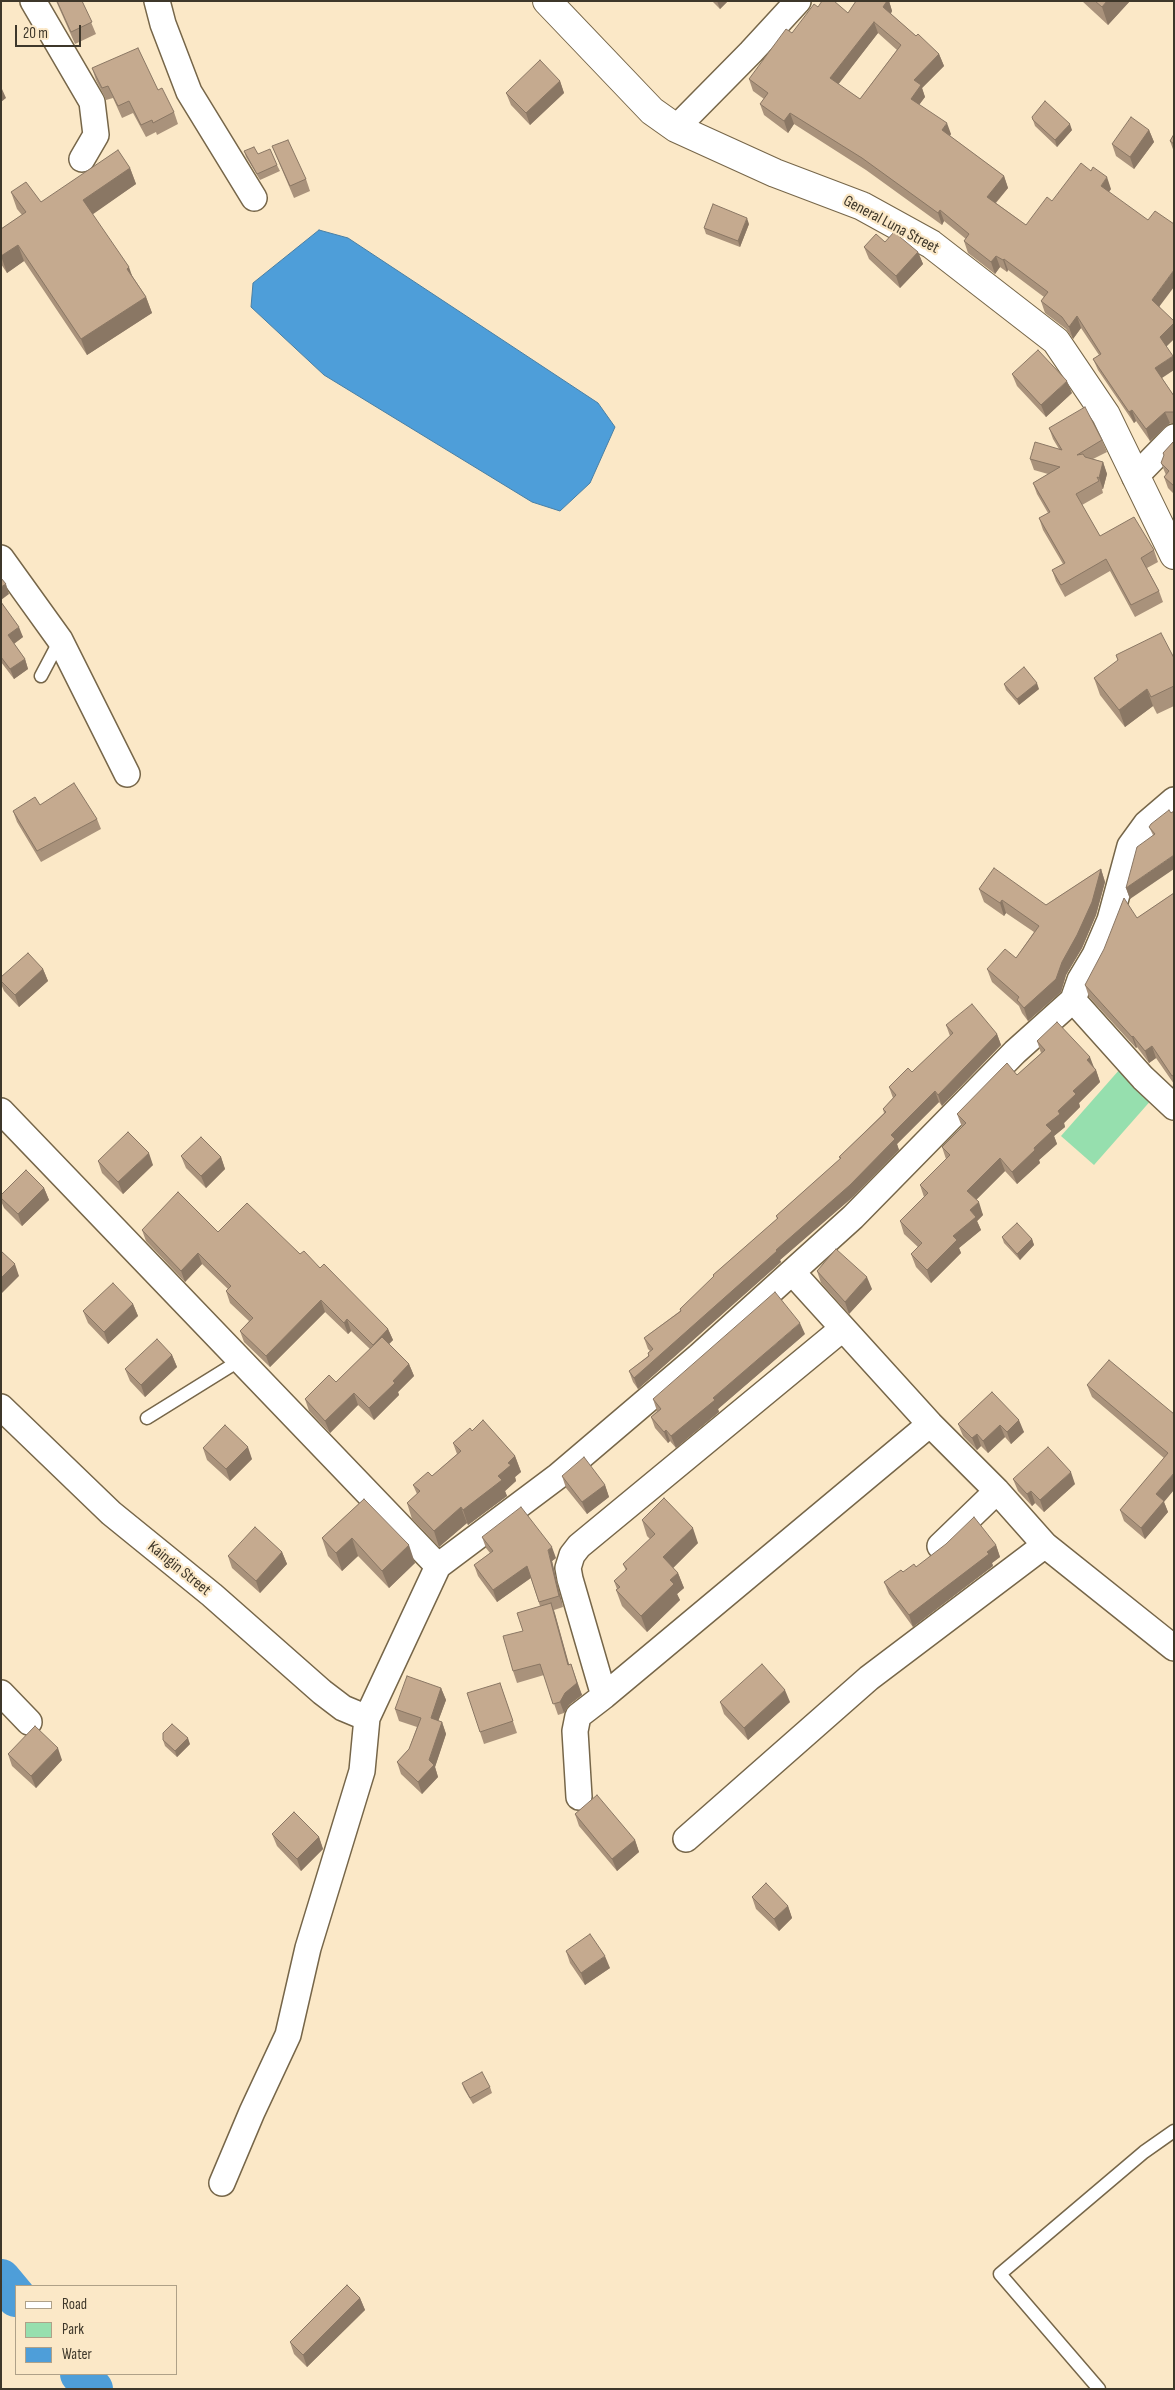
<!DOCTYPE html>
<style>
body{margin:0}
#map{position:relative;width:1175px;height:2390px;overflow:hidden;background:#fbe8c7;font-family:"Sofia Sans Condensed",sans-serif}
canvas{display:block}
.frame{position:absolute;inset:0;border:2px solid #3e372a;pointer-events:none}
.legend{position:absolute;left:15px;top:2285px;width:162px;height:90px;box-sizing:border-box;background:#fbe8c7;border:1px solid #afa188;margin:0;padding:6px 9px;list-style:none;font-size:15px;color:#3e372a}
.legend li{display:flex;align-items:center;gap:10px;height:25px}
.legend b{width:25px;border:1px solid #afa188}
.scale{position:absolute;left:15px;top:25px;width:66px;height:22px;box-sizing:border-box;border:2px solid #3e372a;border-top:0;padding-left:6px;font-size:15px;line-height:18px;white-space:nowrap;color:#3e372a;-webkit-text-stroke:4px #fbe8c7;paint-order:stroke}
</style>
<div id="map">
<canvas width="1175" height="2390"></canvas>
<div class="frame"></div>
<ul class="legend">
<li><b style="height:6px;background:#fff"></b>Road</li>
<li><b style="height:14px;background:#96dfae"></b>Park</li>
<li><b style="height:14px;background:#4e9ed9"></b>Water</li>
</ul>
<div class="scale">20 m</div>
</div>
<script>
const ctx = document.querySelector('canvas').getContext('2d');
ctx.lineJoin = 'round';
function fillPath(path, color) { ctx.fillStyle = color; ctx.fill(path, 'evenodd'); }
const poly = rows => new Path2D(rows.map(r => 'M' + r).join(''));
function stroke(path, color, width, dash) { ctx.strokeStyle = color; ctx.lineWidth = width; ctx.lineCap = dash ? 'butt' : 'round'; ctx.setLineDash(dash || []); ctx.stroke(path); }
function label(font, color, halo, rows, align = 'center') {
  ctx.font = font + ' "Sofia Sans Condensed",sans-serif'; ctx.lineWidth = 4.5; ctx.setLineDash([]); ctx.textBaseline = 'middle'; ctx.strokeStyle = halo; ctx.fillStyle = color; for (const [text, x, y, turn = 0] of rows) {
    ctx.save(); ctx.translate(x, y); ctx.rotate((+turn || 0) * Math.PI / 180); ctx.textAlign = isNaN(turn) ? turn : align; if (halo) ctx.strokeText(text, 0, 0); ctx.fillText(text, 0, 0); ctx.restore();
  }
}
const green = poly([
 [1120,1069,1153,1098,1094,1165,1061,1136]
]);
const water = poly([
 [319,230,348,238,598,403,615,427,590,483,560,511,532,502,324,375,251,307,253,283,319,230]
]);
const river = poly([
 [1,2279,16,2297],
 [80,2374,93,2389]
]);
const lane = poly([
 [41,676,60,640],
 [147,1418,242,1359],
 [1099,2389,1000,2274,1144,2152,1174,2131]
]);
const street = poly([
 [33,1,92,102,96,135,82,159],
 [157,1,163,24,189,92,254,198],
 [676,128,751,52,798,1],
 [1135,477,1174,437],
 [1,558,60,640,127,774],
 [1073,1000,1143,1078,1174,1107],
 [1,1111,438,1566],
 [792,1272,930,1424,997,1491,1045,1545,1174,1648],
 [1,1407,111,1513,212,1595,322,1692,343,1708,367,1718],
 [940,1546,997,1491],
 [1,1693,29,1722],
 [604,1696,930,1424],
 [579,1797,575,1731,578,1716,604,1696,570,1579,568,1568,572,1555,579,1546,842,1329],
 [686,1839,869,1678,1045,1545],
 [222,2183,252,2112,288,2035,308,1948,362,1771,367,1718,438,1566,558,1476,699,1356,853,1217,1015,1052,1073,1000,1080,980,1095,955,1110,920,1130,846,1146,824,1174,800]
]);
const secondary = poly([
 [547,1,652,111,676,128,775,173,862,206,931,244,1056,341,1106,415,1174,555]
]);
const wall = poly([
 [56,1,82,1,96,34,75,44],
 [712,1,728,1,720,9],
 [856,1,889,1,892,11,891,14,916,36,939,54,944,66,922,88,925,97,919,105,951,134,950,136,1004,176,1008,188,996,203,1026,225,1052,201,1111,189,1109,192,1174,339,1166,346,1162,378,1174,396,1174,423,1170,423,1150,441,1136,421,1134,423,1098,370,1093,359,1099,355,1081,328,1073,339,1066,329,1045,313,1041,301,1044,297,1008,270,1007,272,1000,267,995,274,968,253,964,241,966,239,944,221,942,225,866,170,794,124,788,133,764,115,760,104,764,99,753,91,749,79,792,33,818,7,848,13],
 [878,33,897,50,860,99,838,84],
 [1082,1,1130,1,1108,25],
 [92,68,158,90,174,112,178,124,157,135,156,132,146,137,133,113,122,118,113,98,106,100,96,80],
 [560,81,564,93,530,125,511,105,506,93],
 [1033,120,1072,130,1057,147,1035,126],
 [1149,130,1154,142,1134,169,1116,156,1112,144],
 [1174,134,1174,152,1170,141],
 [272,146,306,179,310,191,294,198,277,158],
 [244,151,258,154,277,165,280,171,260,180,246,157],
 [130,168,136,184,92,214,146,297,152,313,87,355,24,261,7,273,1,264,1,229,22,215,17,209,11,192,41,202],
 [749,224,740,247,706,234,704,228],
 [885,242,918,252,923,264,900,288,869,259,864,247],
 [1012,374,1072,393,1046,417,1017,386],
 [1049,428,1102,440,1107,452,1093,459,1103,462,1107,474,1103,489,1102,489,1103,493,1082,505,1100,536,1154,550,1158,562,1147,568,1159,591,1163,602,1135,617,1110,571,1065,597,1056,581,1052,570,1063,564,1043,530,1039,518,1048,513,1037,494,1033,483,1048,474,1034,470,1030,459,1059,449,1053,439],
 [1174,441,1174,494,1168,488,1164,477,1166,475,1161,463,1164,456,1163,453],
 [1,602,23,637,14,644,25,659,28,669,14,679,1,662],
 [1116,655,1174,658,1174,706,1157,714,1153,706,1125,727,1100,695,1094,678,1118,661],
 [1004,684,1039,689,1019,705,1006,690],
 [40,805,97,819,101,829,41,862,17,822,13,811],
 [1171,813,1130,899,1126,888,1153,835,1149,827],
 [1101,869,1105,882,1096,915,1082,948,1066,975,1061,992,1028,1021,1022,1013,1019,1006,992,982,987,969,1016,958,1034,932,1006,913,1004,916,984,902,979,889,1046,905],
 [1174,893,1174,1084,1156,1058,1149,1063,1137,1047,1136,1048,1089,997,1085,985,1137,918],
 [43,969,48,981,19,1007,4,991,1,984,1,977],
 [946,1025,997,1034,1001,1045,942,1106,939,1102,897,1144,899,1150,854,1196,780,1260,781,1262,638,1389,633,1382,629,1371,648,1356,648,1353,650,1351,648,1349,644,1338,680,1311,680,1309,714,1277,713,1275,777,1219,776,1216,840,1159,839,1157,884,1113,883,1109,893,1098,889,1087,912,1072,950,1036],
 [1037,1041,1094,1068,1096,1070,1100,1082,1079,1103,1080,1107,1064,1123,1065,1127,1054,1136,1057,1144,1039,1160,1040,1163,1017,1184,1005,1171,976,1200,983,1215,977,1221,981,1230,959,1248,961,1253,931,1283,916,1267,911,1254,918,1247,904,1234,900,1221,924,1197,920,1185,946,1159,942,1147,962,1127,957,1114,1017,1075,1041,1053],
 [181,1156,221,1157,225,1169,206,1188,186,1168],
 [98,1161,153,1165,123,1194,102,1173],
 [44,1188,49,1200,22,1226,4,1208,1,1201,1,1195],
 [142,1230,218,1232,300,1254,320,1268,388,1329,393,1340,389,1344,409,1364,414,1376,398,1392,399,1395,374,1420,358,1405,330,1433,309,1411,305,1399,336,1382,370,1349,351,1331,348,1334,325,1312,270,1367,244,1342,240,1331,249,1321,230,1303,226,1291,228,1289,202,1264,185,1282,146,1241],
 [1002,1237,1032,1239,1034,1245,1020,1260,1004,1243],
 [817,1271,872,1289,849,1314,821,1283],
 [133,1304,138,1316,108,1344,88,1323,83,1311],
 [805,1334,718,1409,719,1412,676,1448,670,1441,668,1443,655,1428,651,1417,657,1411,653,1399],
 [172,1355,177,1367,145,1397,130,1381,125,1369],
 [1087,1385,1174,1414,1164,1502,1168,1512,1145,1539,1124,1521,1120,1510,1164,1458,1092,1397],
 [992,1392,1024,1432,1011,1444,1005,1437,988,1453,981,1446,977,1450,963,1436,958,1424],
 [472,1431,515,1456,521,1472,515,1477,516,1481,505,1491,507,1496,468,1525,467,1523,439,1547,412,1519,407,1503,417,1494,413,1485,432,1476,457,1454,453,1443],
 [203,1448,252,1459,230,1481,207,1460],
 [562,1476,605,1485,609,1497,587,1514,566,1488],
 [1013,1479,1075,1484,1044,1512,1035,1503,1032,1506,1018,1491],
 [364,1499,415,1563,389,1588,358,1556,342,1571,328,1556,322,1538],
 [642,1520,698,1543,673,1568,678,1573,684,1588,677,1594,680,1600,647,1632,622,1606,616,1590,617,1589,614,1581,626,1571,623,1564,650,1539,647,1536],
 [482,1537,556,1558,552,1561,563,1607,554,1610,569,1664,582,1695,569,1705,564,1713,558,1715,544,1675,517,1683,513,1671,523,1631,540,1606,531,1578,497,1602,478,1576,474,1565,490,1553,486,1548],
 [996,1545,1000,1557,992,1563,993,1566,913,1627,889,1594,884,1582,903,1572,916,1567],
 [282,1552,287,1564,260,1593,232,1568,228,1556],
 [500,1683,517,1733,484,1744,480,1732],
 [441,1688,446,1700,438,1721,442,1722,446,1734,435,1767,438,1777,422,1794,401,1774,397,1762,409,1749,417,1727,399,1721,395,1709],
 [720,1702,790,1702,748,1740,724,1714],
 [163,1740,190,1744,177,1757,165,1746],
 [8,1754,62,1760,36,1788,12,1766],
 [575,1814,635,1840,639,1852,617,1871,579,1826],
 [272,1834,319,1837,323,1849,301,1871,277,1846],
 [752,1897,788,1906,792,1918,779,1931,756,1909],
 [566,1951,610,1968,585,1985,570,1963],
 [462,2083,490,2087,492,2093,473,2104,464,2089],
 [360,2298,365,2310,307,2367,294,2354,290,2342]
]);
const shadedWall = poly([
 [717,1,728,1,720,9],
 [887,1,889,1,892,11,887,19,883,7],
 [1107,1,1130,1,1108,25,1102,7],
 [874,22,878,33,834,90,830,78],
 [939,54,944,66,922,88,925,97,915,110,911,99,914,80],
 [560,81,564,93,530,125,526,113],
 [2,89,6,98,1,102,1,90],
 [790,113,794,124,788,133,784,121],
 [947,123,951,134,946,141,942,130],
 [1070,124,1072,130,1057,147,1055,140],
 [1149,130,1154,142,1134,169,1130,157],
 [130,168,136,184,89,217,83,200],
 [1004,176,1008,188,991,208,987,197],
 [1107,177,1111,189,1105,197,1101,186],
 [940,210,944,221,942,225,938,213],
 [747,218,749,224,740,247,738,241],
 [18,245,24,261,7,273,1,256],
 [918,252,923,264,900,288,896,276],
 [996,256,1000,267,995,274,991,262],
 [1004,259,1008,270,1007,272,1003,260],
 [129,267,135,284,127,269],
 [1174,270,1174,287,1156,311,1152,300],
 [146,297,152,313,87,355,81,339],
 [1077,316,1081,328,1073,339,1069,327],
 [1174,323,1174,339,1164,349,1160,337],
 [1173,356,1174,370,1159,380,1155,368],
 [1067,381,1072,393,1046,417,1041,405],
 [1132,410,1136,421,1134,423,1129,412],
 [1165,412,1170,423,1150,441,1146,429],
 [1103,462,1107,474,1103,489,1099,478],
 [6,584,9,594,1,600,1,587],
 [19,627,23,637,12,645,8,635],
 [25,659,28,669,14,679,10,669],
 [1037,683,1039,689,1019,705,1017,699],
 [1147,689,1153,706,1125,727,1119,710],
 [1174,855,1174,869,1130,899,1126,888],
 [1101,869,1105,882,1096,915,1082,948,1066,975,1061,992,1028,1021,1024,1008,1062,962],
 [1002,900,1006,913,1004,916,1000,903],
 [43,969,48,981,19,1007,15,995],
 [997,1034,1001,1045,942,1106,938,1095],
 [1133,1036,1137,1047,1136,1048,1132,1037],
 [1152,1046,1156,1058,1149,1063,1145,1051],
 [1090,1057,1095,1070,1087,1060],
 [1096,1070,1100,1082,1079,1103,1080,1107,1064,1123,1065,1127,1054,1136,1057,1144,1039,1160,1040,1163,1017,1184,1012,1172,1034,1148,1046,1125,1073,1091],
 [935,1091,939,1102,897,1144,899,1150,854,1196,780,1260,781,1262,638,1389,634,1378,776,1250],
 [149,1153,153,1165,123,1194,118,1182],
 [221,1157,225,1169,206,1188,201,1176],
 [1000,1158,1005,1171,972,1204,967,1191],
 [44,1188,49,1200,22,1226,18,1214],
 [979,1202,983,1215,977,1221,981,1230,959,1248,961,1253,931,1283,927,1270,953,1236,970,1210],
 [1032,1239,1034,1245,1020,1260,1017,1254],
 [198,1253,202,1264,185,1282,181,1271],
 [15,1264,19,1276,1,1294,1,1278],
 [867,1277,872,1289,849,1314,845,1302],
 [321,1300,325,1312,270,1367,266,1356],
 [133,1304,138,1316,108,1344,104,1332],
 [347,1319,351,1331,348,1334,344,1323],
 [800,1323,805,1334,718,1409,719,1412,676,1448,671,1436,713,1398],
 [388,1329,393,1340,377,1356,373,1345],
 [172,1355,177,1367,145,1397,141,1385],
 [409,1364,414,1376,398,1392,399,1395,374,1420,369,1408,393,1381],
 [354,1393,358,1405,330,1433,325,1421],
 [1019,1420,1024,1432,1011,1444,1007,1432],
 [1000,1425,1005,1437,988,1453,983,1441],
 [666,1430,670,1441,668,1443,664,1432],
 [977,1434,981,1446,977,1450,972,1438],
 [248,1447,252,1459,230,1481,226,1469],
 [515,1456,521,1472,515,1477,516,1481,505,1491,507,1496,468,1525,463,1510,498,1476,508,1463],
 [1071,1472,1075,1484,1044,1512,1040,1500],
 [1174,1473,1174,1490,1164,1502,1168,1512,1145,1539,1141,1528,1156,1494],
 [605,1485,609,1497,587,1514,582,1502],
 [1031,1491,1035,1503,1032,1506,1027,1494],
 [461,1507,467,1523,439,1547,434,1531],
 [693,1528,698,1543,668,1573,663,1557],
 [352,1538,358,1556,342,1571,336,1553],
 [409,1545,415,1563,389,1588,382,1571],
 [996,1545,1000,1557,992,1563,993,1566,913,1627,909,1615],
 [552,1547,556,1558,552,1561,563,1607,559,1596,548,1550],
 [282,1552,287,1564,260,1593,256,1581],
 [527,1566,532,1577,497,1602,493,1590],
 [678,1573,684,1588,677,1594,680,1600,647,1632,641,1616,670,1580],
 [551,1603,555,1614,572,1676,568,1665],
 [571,1664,582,1695,569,1705,564,1713,560,1702],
 [441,1688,446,1700,435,1730,431,1718],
 [785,1690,790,1702,748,1740,744,1728],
 [442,1722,446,1734,435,1767,438,1777,422,1794,418,1782,429,1760],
 [188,1738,190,1744,177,1757,175,1751],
 [58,1748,62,1760,36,1788,31,1776],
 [319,1837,323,1849,301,1871,297,1859],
 [635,1840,639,1852,617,1871,612,1859],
 [788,1906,792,1918,779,1931,774,1919],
 [605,1956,610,1968,585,1985,581,1973],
 [360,2298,365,2310,307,2367,303,2355]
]);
const building = poly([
 [57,1,82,1,92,22,71,32,57,1],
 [822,1,834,1,848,13,856,1,887,1,883,7,916,36,918,34,939,54,914,80,921,85,911,99,947,123,942,130,1004,176,987,197,1026,225,1047,197,1052,201,1081,163,1091,171,1093,167,1107,177,1101,186,1148,220,1155,211,1174,224,1174,270,1152,300,1174,321,1174,323,1160,337,1173,356,1155,368,1174,396,1174,412,1165,412,1146,429,1132,410,1129,412,1093,359,1101,354,1077,316,1069,327,1062,317,1041,301,1048,292,1004,259,1003,260,996,256,991,262,964,241,969,234,940,210,938,213,862,158,790,113,784,121,760,104,768,93,749,79,786,29,792,33,814,4,818,7,822,1],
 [874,22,901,45,860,99,830,78,874,22],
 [1095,1,1107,1,1102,7,1095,1],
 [138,48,158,90,162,88,174,112,153,123,152,120,141,125,129,101,118,106,108,86,102,88,92,68,138,48],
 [540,60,560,81,526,113,506,93,540,60],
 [1045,101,1070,124,1055,140,1033,120,1032,117,1045,101],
 [1131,117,1149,130,1130,157,1112,144,1131,117],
 [1174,134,1174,144,1170,141,1174,134],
 [288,140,306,179,290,186,272,146,288,140],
 [254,147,258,154,270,149,277,165,257,174,244,151,254,147],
 [118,150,130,168,83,200,129,267,127,269,146,297,81,339,18,245,1,256,1,229,26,212,11,192,26,182,41,202,118,150],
 [713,204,747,218,738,241,704,228,713,204],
 [894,232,918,252,896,276,864,247,876,234,885,242,894,232],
 [1038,350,1067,381,1041,405,1012,374,1038,350],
 [1085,407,1102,440,1077,455,1083,454,1085,457,1103,462,1099,478,1097,477,1099,481,1076,494,1100,536,1134,517,1154,550,1141,558,1159,591,1131,605,1106,559,1061,585,1052,570,1065,563,1039,518,1050,512,1033,483,1060,467,1030,459,1035,442,1062,450,1049,428,1085,407],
 [1174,441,1174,486,1164,477,1169,471,1161,463,1164,455,1163,453,1174,441],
 [1,578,6,584,1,587,1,578],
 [1,602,19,627,8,635,25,659,10,669,1,657,1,602],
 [1161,633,1174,658,1174,686,1151,697,1147,689,1119,710,1094,678,1118,660,1116,655,1161,633],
 [1024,667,1037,683,1017,699,1004,684,1024,667],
 [74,783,97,819,37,851,13,811,35,797,40,805,74,783],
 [1169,810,1171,813,1174,811,1174,855,1126,888,1137,847,1155,834,1149,827,1151,824,1169,810],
 [994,868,1046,905,1101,869,1092,902,1077,935,1062,962,1056,979,1024,1008,1017,1000,1019,997,987,969,1005,949,1016,958,1039,926,1002,900,1000,903,979,889,994,868],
 [1174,893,1174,1075,1172,1076,1152,1046,1145,1051,1133,1036,1132,1037,1085,985,1104,949,1124,898,1137,918,1174,893],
 [28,953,43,969,15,995,1,981,1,977,28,953],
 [972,1004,997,1034,938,1095,935,1091,891,1135,895,1139,850,1185,776,1250,777,1251,634,1378,629,1371,649,1356,648,1353,653,1349,644,1338,681,1311,680,1309,714,1276,713,1275,778,1218,776,1216,841,1158,839,1157,886,1112,883,1109,896,1095,889,1087,908,1068,912,1072,953,1033,946,1025,972,1004],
 [1057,1022,1090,1057,1087,1060,1096,1070,1073,1091,1076,1094,1058,1111,1060,1114,1046,1125,1052,1131,1034,1148,1035,1150,1012,1172,1000,1158,967,1191,979,1202,970,1210,976,1217,953,1236,957,1240,927,1270,911,1254,922,1243,900,1221,928,1193,920,1185,950,1155,942,1147,966,1123,957,1114,1007,1063,1017,1075,1045,1050,1037,1041,1057,1022],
 [128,1132,149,1153,118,1182,98,1161,128,1132],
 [201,1137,221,1157,201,1176,181,1156,201,1137],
 [26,1170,44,1188,18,1214,1,1198,1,1195,26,1170],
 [178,1192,218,1232,247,1203,300,1254,304,1251,320,1268,324,1264,388,1329,373,1345,347,1319,344,1323,321,1300,266,1356,240,1331,253,1318,226,1291,231,1286,198,1253,181,1271,142,1230,178,1192],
 [1017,1223,1032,1239,1017,1254,1002,1237,1017,1223],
 [836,1249,867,1277,845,1302,817,1271,836,1249],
 [1,1251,15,1264,1,1278,1,1251],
 [113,1283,133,1304,104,1332,83,1311,113,1283],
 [775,1292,800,1323,713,1398,715,1400,671,1436,666,1430,664,1432,651,1417,661,1409,653,1399,775,1292],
 [382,1337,409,1364,393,1381,395,1383,369,1408,354,1393,325,1421,305,1399,329,1375,336,1382,382,1337],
 [157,1339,172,1355,141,1385,125,1369,157,1339],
 [1109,1360,1174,1414,1174,1473,1156,1494,1164,1501,1141,1528,1120,1510,1168,1453,1087,1385,1109,1360],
 [992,1392,1019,1420,1007,1432,1000,1425,983,1441,977,1434,972,1438,958,1424,992,1392],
 [483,1420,515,1456,508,1463,511,1465,498,1476,502,1480,463,1510,461,1507,434,1531,407,1503,420,1491,413,1485,428,1472,432,1476,461,1451,453,1443,470,1428,472,1431,483,1420],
 [225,1425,248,1447,226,1469,203,1448,225,1425],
 [1048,1447,1071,1472,1040,1500,1031,1491,1027,1494,1013,1479,1048,1447],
 [584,1457,605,1485,582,1502,562,1476,584,1457],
 [664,1498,693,1528,663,1557,678,1573,670,1580,674,1584,641,1616,616,1590,620,1587,614,1581,627,1569,623,1564,655,1534,642,1520,664,1498],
 [364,1499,409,1545,382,1571,352,1538,336,1553,322,1538,364,1499],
 [521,1507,552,1547,548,1550,559,1596,539,1602,527,1566,493,1590,474,1565,493,1551,482,1537,521,1507],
 [974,1517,996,1545,987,1552,989,1554,909,1615,884,1582,901,1570,903,1572,914,1564,916,1567,946,1544,974,1517],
 [255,1527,282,1552,256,1581,228,1556,255,1527],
 [551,1603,568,1665,571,1664,577,1683,565,1693,560,1702,553,1704,540,1664,513,1671,503,1636,523,1631,517,1613,551,1603],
 [762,1664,785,1690,744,1728,720,1702,762,1664],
 [407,1676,441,1688,431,1718,442,1722,429,1760,434,1765,418,1782,397,1762,409,1749,421,1718,395,1709,407,1676],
 [500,1683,513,1721,480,1732,467,1693,500,1683],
 [172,1724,188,1738,175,1751,163,1740,163,1733,172,1724],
 [35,1726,58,1748,31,1776,8,1754,35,1726],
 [597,1795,635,1840,612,1859,575,1814,597,1795],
 [294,1812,319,1837,297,1859,272,1834,294,1812],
 [766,1883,788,1906,774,1919,752,1897,766,1883],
 [590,1934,605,1956,581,1973,566,1951,590,1934],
 [482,2072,490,2087,470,2098,462,2083,482,2072],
 [347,2285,360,2298,303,2355,290,2342,347,2285]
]);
const streetNames = [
 ["General Luna Street",891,225,28],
 ["Kaingin Street",179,1569,39]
];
fillPath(green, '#96dfae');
fillPath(water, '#4e9ed9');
stroke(water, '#497fa4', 1);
stroke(river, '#4e9ed9', 40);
stroke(lane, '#766649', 15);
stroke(street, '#766649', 28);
stroke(secondary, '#766649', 30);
stroke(lane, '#fff', 12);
stroke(street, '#fff', 25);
stroke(secondary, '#fff', 28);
fillPath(wall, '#a9927b');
fillPath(shadedWall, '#8a7764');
fillPath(building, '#c5aa8f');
stroke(building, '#8a7764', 1);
label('16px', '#3e372a', '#fbe8c7', streetNames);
</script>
